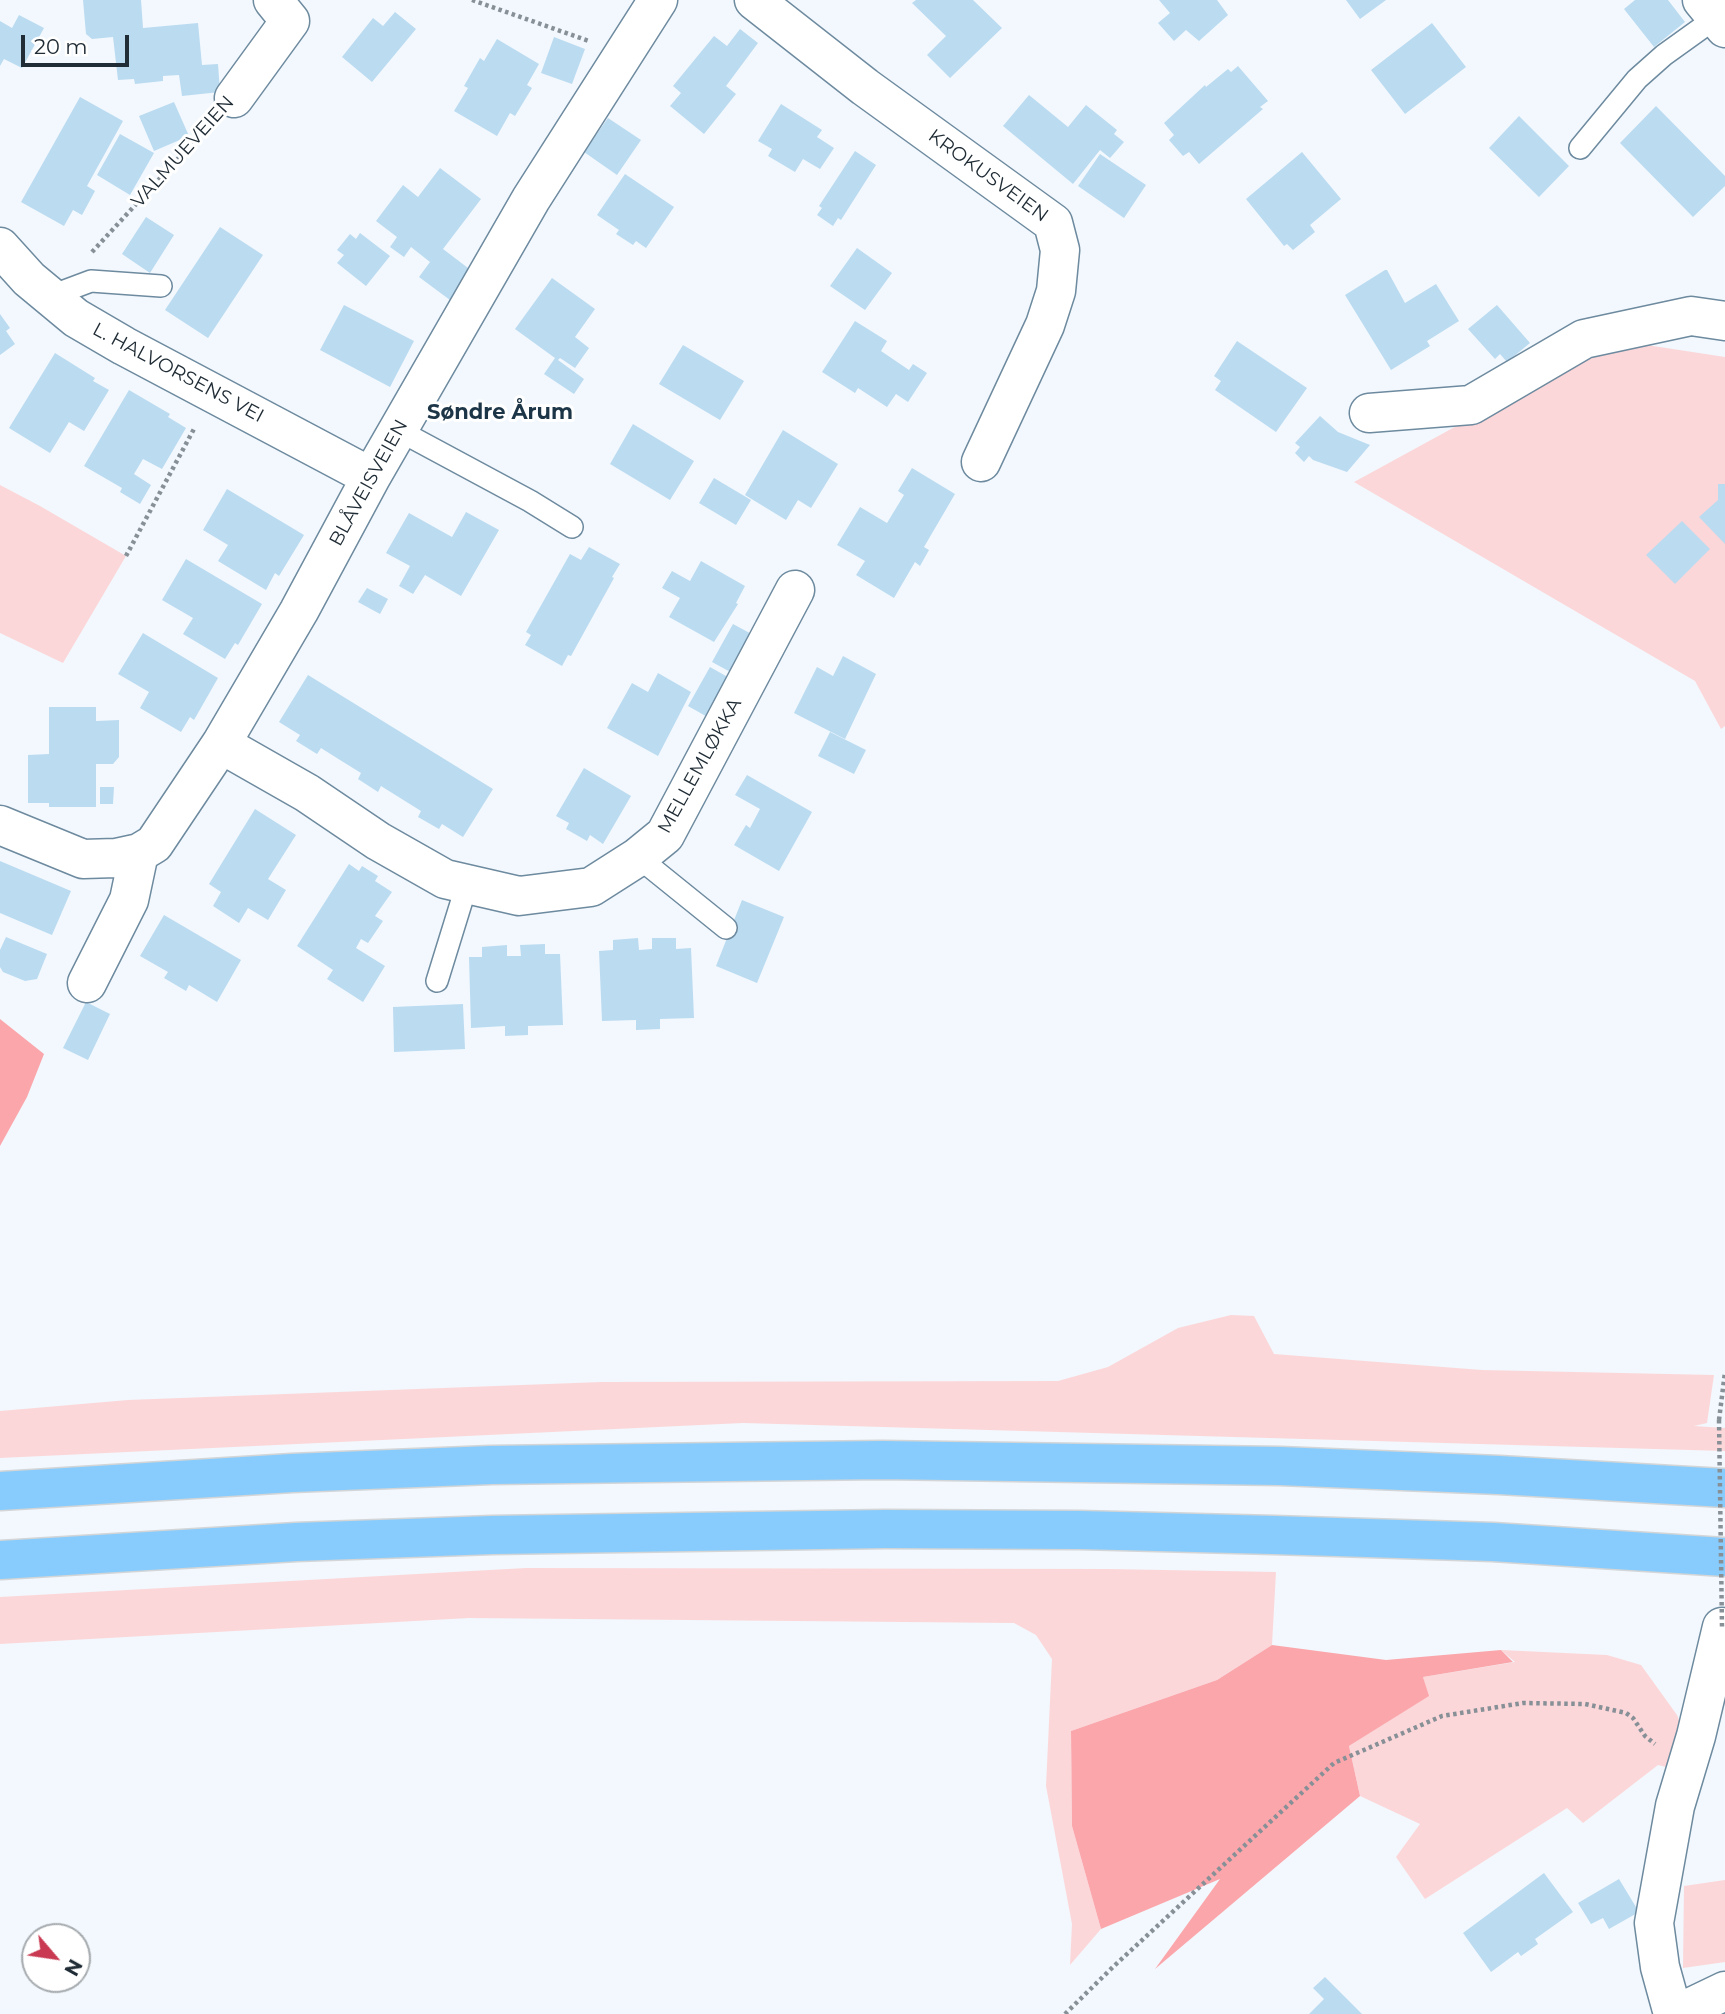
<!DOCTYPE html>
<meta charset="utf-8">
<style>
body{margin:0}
#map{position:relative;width:1725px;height:2014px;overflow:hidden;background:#f2f8fd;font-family:Montserrat,sans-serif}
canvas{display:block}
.north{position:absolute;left:21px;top:1923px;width:70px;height:70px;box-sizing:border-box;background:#fff;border:2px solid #a6abaf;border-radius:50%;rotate:119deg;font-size:19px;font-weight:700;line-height:28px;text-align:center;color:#212d36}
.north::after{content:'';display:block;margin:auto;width:24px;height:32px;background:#c93951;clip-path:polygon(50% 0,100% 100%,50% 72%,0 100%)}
.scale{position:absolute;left:21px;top:35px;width:108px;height:32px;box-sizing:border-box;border:4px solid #212d36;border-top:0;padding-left:9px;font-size:21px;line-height:24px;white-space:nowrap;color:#212d36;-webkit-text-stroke:5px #fff;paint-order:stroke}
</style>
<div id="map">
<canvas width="1725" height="2014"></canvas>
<div class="north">N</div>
<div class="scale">20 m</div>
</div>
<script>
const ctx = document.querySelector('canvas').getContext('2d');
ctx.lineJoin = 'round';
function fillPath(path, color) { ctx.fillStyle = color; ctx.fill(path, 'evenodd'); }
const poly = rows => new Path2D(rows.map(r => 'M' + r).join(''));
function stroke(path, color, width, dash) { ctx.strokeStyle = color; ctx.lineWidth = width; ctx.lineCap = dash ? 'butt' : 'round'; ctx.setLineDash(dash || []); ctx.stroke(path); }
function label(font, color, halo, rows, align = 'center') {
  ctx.font = font + ' Montserrat,sans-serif'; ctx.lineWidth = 6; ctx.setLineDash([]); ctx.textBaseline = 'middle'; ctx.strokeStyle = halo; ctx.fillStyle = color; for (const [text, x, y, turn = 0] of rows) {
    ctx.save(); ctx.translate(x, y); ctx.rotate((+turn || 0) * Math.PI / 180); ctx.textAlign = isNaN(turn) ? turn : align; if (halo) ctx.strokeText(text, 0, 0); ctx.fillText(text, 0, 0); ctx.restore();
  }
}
const green = poly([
 [1614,340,1725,357,1725,726,1721,729,1695,681,1354,482],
 [0,485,40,506,126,556,63,663,0,633],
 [1231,1315,1254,1316,1274,1354,1482,1370,1714,1375,1707,1423,1694,1426,1725,1428,1725,1451,743,1423,0,1458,0,1411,128,1400,601,1382,1058,1381,1108,1367,1178,1328],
 [526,1568,1107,1569,1276,1572,1272,1645,1217,1680,1071,1731,1072,1826,1101,1929,1070,1965,1072,1924,1046,1786,1052,1659,1036,1635,1014,1623,469,1618,0,1644,0,1597],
 [1501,1650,1607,1655,1641,1665,1677,1715,1687,1740,1678,1770,1658,1765,1583,1823,1567,1808,1425,1899,1396,1857,1420,1824,1360,1796,1349,1746,1428,1696,1423,1677,1515,1662],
 [1725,1880,1725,1962,1683,1968,1684,1886]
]);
const forest = poly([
 [0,1019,44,1054,27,1097,0,1146],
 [1272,1645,1386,1660,1501,1650,1513,1662,1423,1677,1429,1696,1349,1746,1360,1796,1155,1969,1220,1879,1101,1929,1072,1826,1071,1731,1217,1680]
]);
const building = poly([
 [83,0,141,0,143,28,198,23,202,65,218,64,220,92,182,96,179,75,163,76,163,81,135,84,134,79,118,80,113,37,92,39,86,34],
 [916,0,973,0,1002,28,950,78,927,55,946,36,912,3],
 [1159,0,1217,0,1228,15,1199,41,1186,30,1174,41,1158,23,1170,13],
 [1346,0,1386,0,1360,19],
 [1635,0,1668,0,1685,22,1654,47,1624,9],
 [395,12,416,29,372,82,342,57,373,18,383,26],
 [19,15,44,28,22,68,4,59,0,66,0,21,12,28],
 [1432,23,1466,67,1405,114,1371,70],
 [740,29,758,43,726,86,736,94,704,134,670,106,681,93,673,86,714,36,727,46],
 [554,37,585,49,572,84,541,73],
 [497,39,539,64,527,85,532,88,515,116,510,113,497,136,454,111,468,88,464,86,480,58,484,61],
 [1238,66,1268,101,1260,107,1263,109,1199,164,1189,152,1183,156,1169,140,1174,135,1164,123,1205,85,1206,87,1228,69,1231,72],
 [1029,95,1068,127,1086,105,1117,130,1114,134,1124,142,1110,158,1100,150,1073,184,1003,126],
 [80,97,123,121,87,186,95,191,82,215,73,210,64,226,21,202],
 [174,102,189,136,154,151,139,116],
 [781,104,822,130,817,137,834,148,820,169,803,159,795,172,768,156,772,149,758,141],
 [1656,106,1725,176,1725,186,1693,217,1620,143],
 [1519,116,1569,166,1539,197,1489,148],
 [608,118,641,140,617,175,584,152],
 [120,134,154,153,130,195,97,175],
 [855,151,876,165,841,220,838,218,833,226,817,215,822,208,819,206],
 [1302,152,1341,199,1310,225,1315,232,1293,250,1287,244,1284,246,1246,199],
 [1100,154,1146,185,1124,218,1078,186],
 [440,168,481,199,443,249,472,271,450,300,419,277,430,262,411,247,404,257,390,247,397,237,376,221,403,185,418,197],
 [625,174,674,207,646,248,636,241,633,245,616,234,619,230,597,215],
 [146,217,174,235,150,273,122,254],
 [220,227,263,255,208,338,165,310],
 [360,233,390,256,366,286,337,263,344,255,337,250,350,234,356,239],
 [857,248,892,273,865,310,830,286],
 [1385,270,1387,270,1405,303,1436,284,1459,321,1427,341,1430,346,1391,370,1345,295],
 [552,278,595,309,575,337,589,348,575,368,560,358,558,360,584,379,574,394,544,374,555,358,515,329],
 [344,305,414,341,390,387,320,350],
 [1497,305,1530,343,1507,362,1500,354,1495,359,1468,329],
 [0,314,10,328,6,331,15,344,0,355],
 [855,321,887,341,881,351,909,370,913,364,927,373,908,402,896,394,887,407,858,388,855,393,822,372],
 [1237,341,1307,388,1276,432,1215,390,1221,381,1214,376],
 [683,345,744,381,720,420,659,384],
 [55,353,95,378,93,381,109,390,84,431,69,422,50,453,9,428],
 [129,390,170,414,168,417,186,428,162,469,143,459,134,474,151,485,140,504,120,492,122,488,84,466],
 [1320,416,1338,432,1370,445,1347,472,1313,460,1309,456,1304,462,1295,453,1300,447,1295,443],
 [633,424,694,461,670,500,610,464],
 [783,430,838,464,811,508,798,500,786,520,745,495],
 [912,468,955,494,924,547,929,550,920,566,915,562,894,598,856,575,865,561,837,545,860,507,887,523,904,495,898,491],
 [714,478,751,500,736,525,699,503],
 [1718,484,1725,484,1725,544,1699,517,1718,500],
 [227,489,304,535,279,576,275,573,266,590,218,561,228,545,203,530],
 [466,512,499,530,461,596,425,575,413,594,399,586,410,566,386,553,409,513,452,537],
 [1682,521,1710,549,1675,584,1646,555],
 [589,547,620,564,612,577,614,578,571,656,568,655,562,666,525,645,531,635,526,632,570,554,581,560],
 [186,559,262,604,238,645,235,643,225,659,183,634,193,618,162,600],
 [701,561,745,586,736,603,738,604,714,642,669,617,680,598,662,588,672,571,690,581],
 [367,588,388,599,380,614,358,602],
 [733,624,757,637,736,675,712,662],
 [143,633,218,678,194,720,190,717,181,732,140,708,149,692,118,674],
 [843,656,876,674,845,739,794,713,817,667,833,676],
 [710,667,733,680,711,719,688,706],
 [658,673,691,692,658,756,607,728,632,683,648,692],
 [308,675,493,789,463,837,442,824,439,829,418,817,421,811,381,786,378,792,358,779,361,773,340,760,321,748,317,754,296,741,300,735,279,722],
 [49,707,96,707,96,721,119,720,119,757,113,764,96,764,96,807,49,807,49,803,28,803,28,755,49,754],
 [830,732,866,750,854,774,818,756],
 [584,768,631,796,603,844,590,835,587,841,566,829,569,823,556,816],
 [747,775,812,812,779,871,734,845,746,825,750,828,760,809,735,795],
 [100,787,114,787,113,804,100,804],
 [255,809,296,835,268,879,286,890,268,920,248,908,239,923,213,906,221,892,209,884],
 [0,861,71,891,52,935,0,913],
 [349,864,359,871,362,866,378,876,375,881,392,892,375,916,383,921,368,943,361,939,356,948,385,966,363,1002,327,979,333,970,297,946],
 [742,900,784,917,757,983,716,966],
 [164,915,241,960,217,1002,189,985,186,991,164,978,168,972,140,956],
 [6,937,47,954,37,979,25,981,3,972,0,967,0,950],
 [638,938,639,950,652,949,652,938,676,938,676,949,691,948,694,1018,660,1019,660,1029,636,1030,636,1020,602,1021,599,951,613,950,613,940],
 [545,944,545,954,560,954,563,1025,528,1026,528,1035,505,1036,505,1026,471,1028,469,957,482,957,482,947,507,945,507,956,521,956,520,945],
 [86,1002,110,1014,88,1060,63,1048],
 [463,1004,465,1049,394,1052,393,1007],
 [1544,1873,1573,1912,1535,1939,1538,1944,1521,1956,1518,1952,1491,1972,1463,1933],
 [1619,1879,1639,1912,1609,1929,1603,1918,1591,1924,1578,1903],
 [1325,1977,1362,2014,1309,2014,1324,1999,1313,1988]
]);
const path = poly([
 [472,0,589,41],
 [92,252,209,125],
 [126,556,195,427],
 [1719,1420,1725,1372],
 [1065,2014,1114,1966,1334,1763,1442,1716,1523,1703,1585,1704,1626,1713,1633,1718,1645,1736,1655,1744]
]);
const lane = poly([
 [1580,148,1637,79,1664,55,1717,17],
 [51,296,91,281,161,286],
 [398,430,530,501,572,527],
 [638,857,726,928],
 [437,981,467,884]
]);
const street = poly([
 [754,0,865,87,1053,223,1060,250,1056,291,1045,325,981,462],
 [1702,0,1725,28],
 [234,98,290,21,273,0],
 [0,247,29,279,76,318,124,346,371,477],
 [1369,413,1471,405,1584,339,1691,316,1725,321],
 [221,744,307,793,378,841,445,879,519,896,591,887,638,857,665,835,795,590],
 [0,825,83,859,116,858,139,853,154,844,221,744,299,611,371,477,531,199,658,0],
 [87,983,129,900,139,853],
 [1673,2014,1660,1967,1654,1923,1675,1806,1696,1736,1722,1627],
 [1677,2014,1725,1991]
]);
const highway = poly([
 [0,1491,292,1473,491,1465,882,1460,1280,1466,1499,1475,1725,1488],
 [0,1560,296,1542,492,1535,885,1529,1080,1530,1274,1535,1493,1542,1725,1557]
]);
const pathBridge = poly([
 [1719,1420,1722,1627]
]);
const streetNames = [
 ["VALMUEVEIEN",183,152,-48],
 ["KROKUSVEIEN",988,176,36],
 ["L. HALVORSENS VEI",178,373,28],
 ["BLÅVEISVEIEN",369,483,-61],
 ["MELLEMLØKKA",700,766,-61]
];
const neighbourhoodNames = [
 ["Søndre Årum",500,413]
];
fillPath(green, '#fcd7d9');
fillPath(forest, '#fba6ab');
fillPath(building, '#bbdbf1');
stroke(lane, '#6d8a9f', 24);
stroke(street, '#6d8a9f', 41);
stroke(highway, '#d3d5d7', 41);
stroke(path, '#879097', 4.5, [3.5, 3.5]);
stroke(lane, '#fff', 21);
stroke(street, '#fff', 38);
stroke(highway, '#87ccfc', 38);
stroke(pathBridge, '#879097', 4.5, [3.5, 3.5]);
label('19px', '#212d36', '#fff', streetNames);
label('bold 21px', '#1c3648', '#fff', neighbourhoodNames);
</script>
